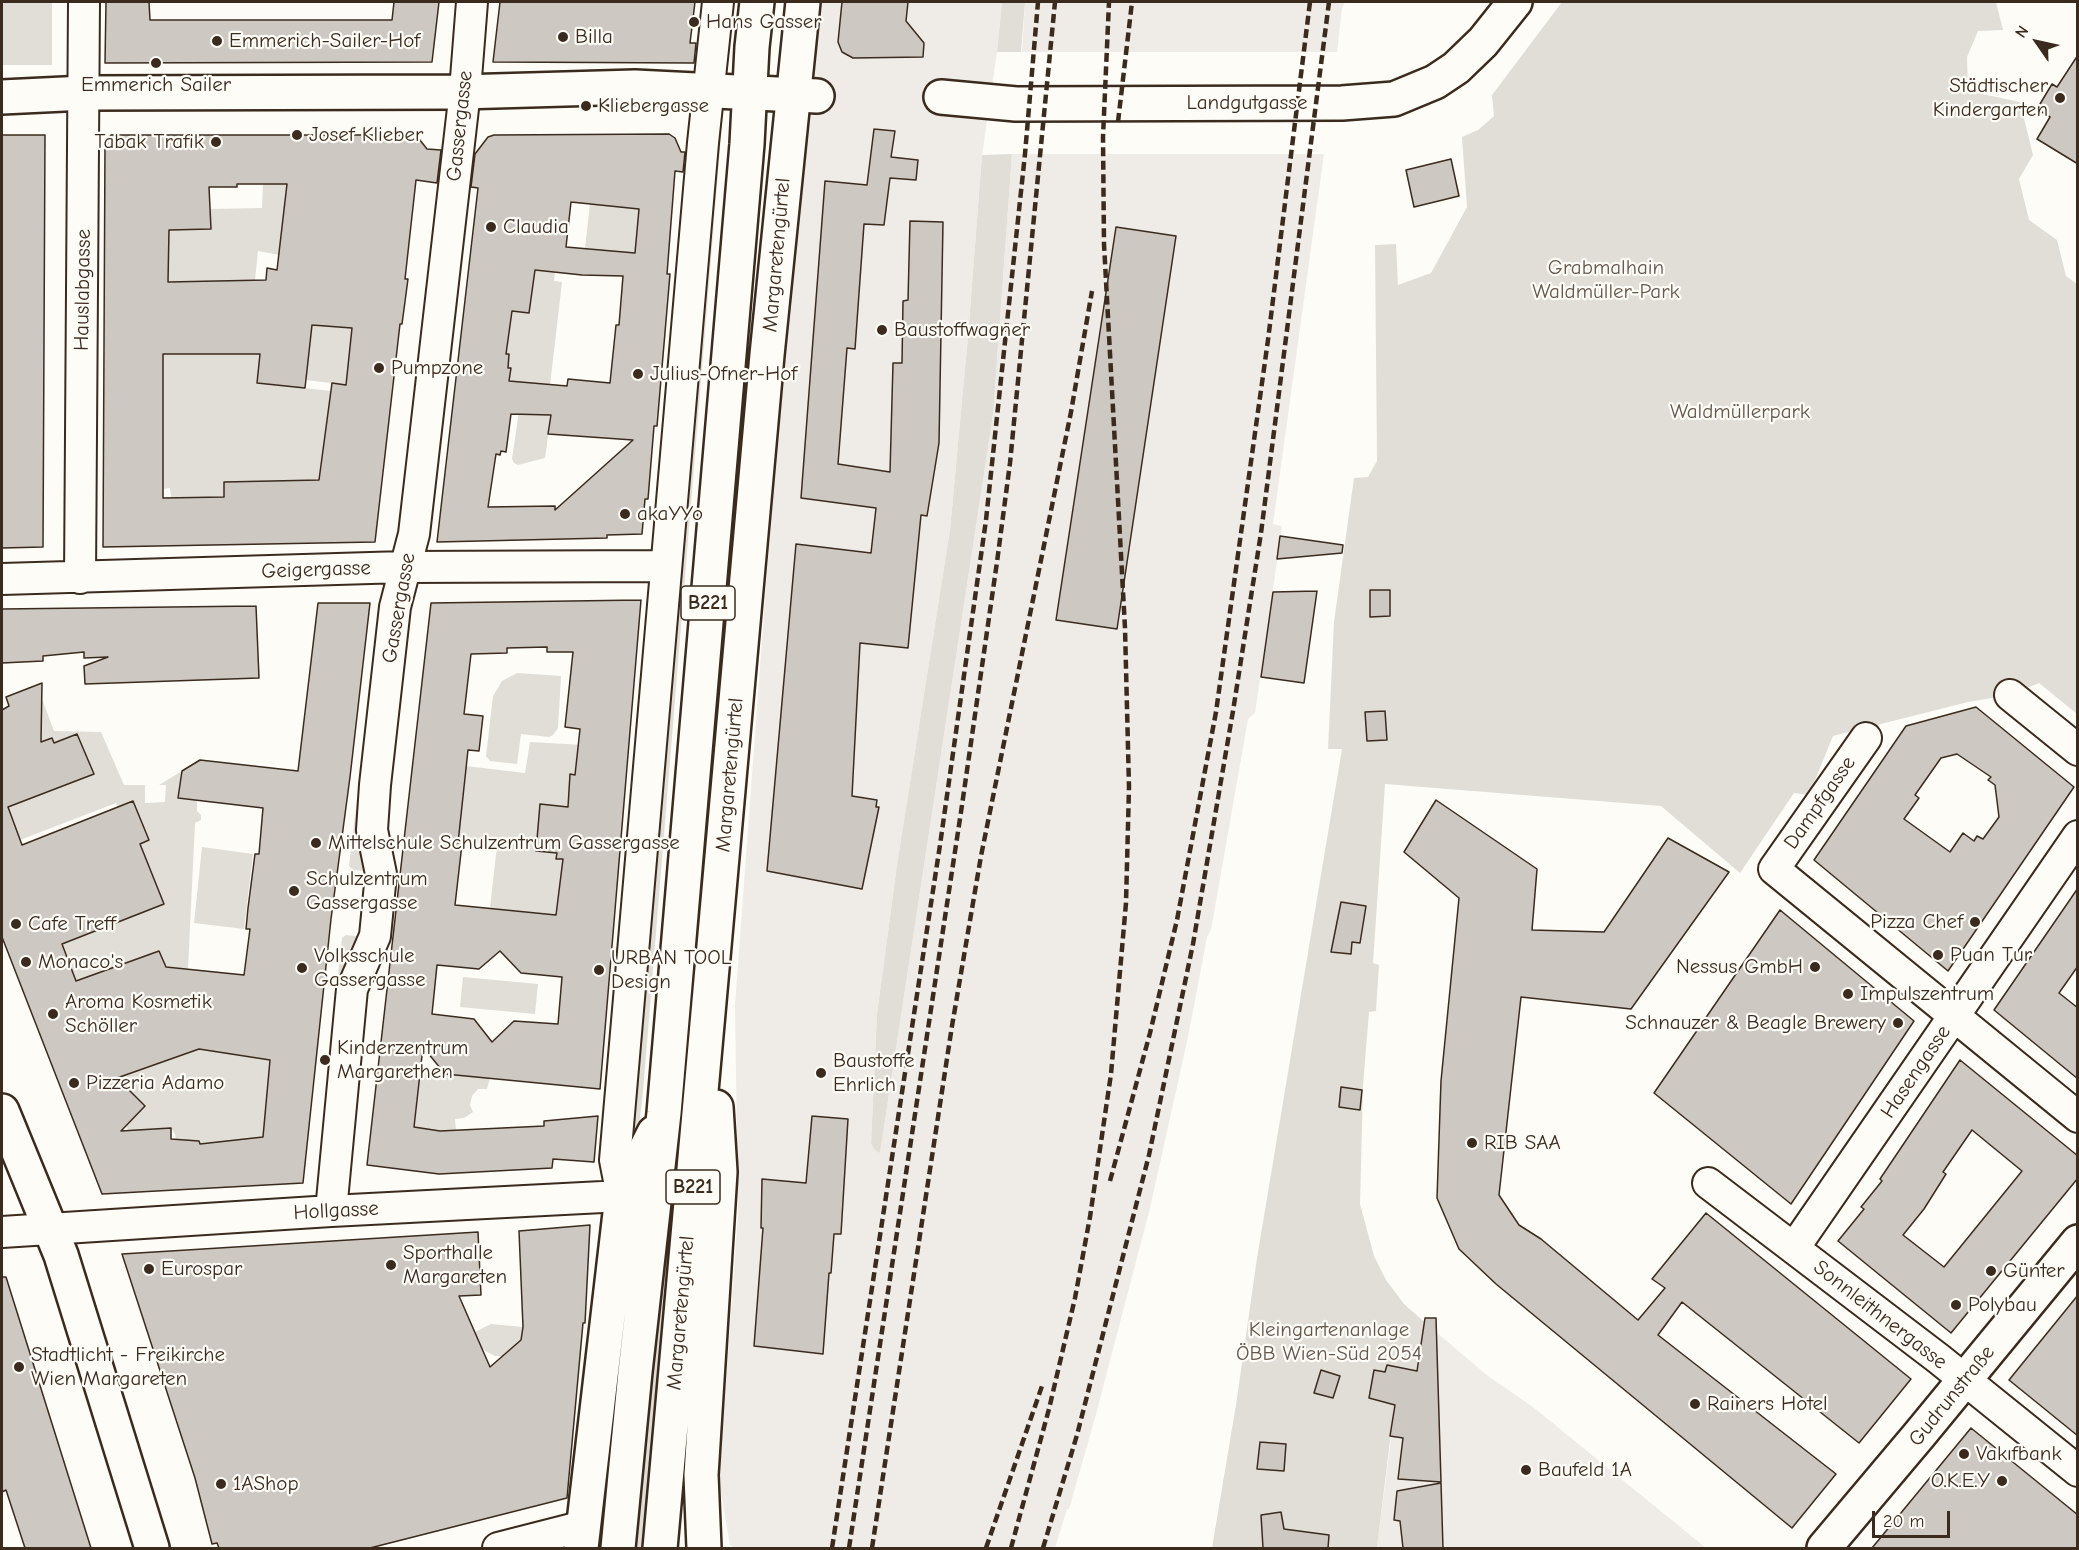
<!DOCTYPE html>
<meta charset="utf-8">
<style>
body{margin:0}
#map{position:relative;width:2079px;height:1550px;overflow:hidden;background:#fdfcf7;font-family:"Comic Neue",sans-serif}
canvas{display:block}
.frame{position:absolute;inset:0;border:3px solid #3b2a1e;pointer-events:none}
.north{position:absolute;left:2007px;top:12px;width:60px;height:60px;-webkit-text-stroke:4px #fdfcf7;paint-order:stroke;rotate:304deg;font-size:16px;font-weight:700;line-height:24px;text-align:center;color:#3b2a1e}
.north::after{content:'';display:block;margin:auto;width:21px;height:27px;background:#3b2a1e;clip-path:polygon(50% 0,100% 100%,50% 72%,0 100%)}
.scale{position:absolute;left:1872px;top:1511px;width:78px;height:27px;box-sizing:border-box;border:3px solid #3b2a1e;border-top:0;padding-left:8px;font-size:18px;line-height:21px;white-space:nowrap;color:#3b2a1e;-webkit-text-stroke:4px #fdfcf7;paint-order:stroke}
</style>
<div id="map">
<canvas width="2079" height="1550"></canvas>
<div class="frame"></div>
<div class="north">N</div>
<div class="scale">20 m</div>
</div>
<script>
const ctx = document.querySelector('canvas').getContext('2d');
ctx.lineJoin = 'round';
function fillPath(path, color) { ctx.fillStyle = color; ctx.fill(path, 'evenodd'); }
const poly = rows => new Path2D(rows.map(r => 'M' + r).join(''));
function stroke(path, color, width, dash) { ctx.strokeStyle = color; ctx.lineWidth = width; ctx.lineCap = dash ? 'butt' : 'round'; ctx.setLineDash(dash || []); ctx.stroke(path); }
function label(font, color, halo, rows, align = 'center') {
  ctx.font = font + ' "Comic Neue",sans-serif'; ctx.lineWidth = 4.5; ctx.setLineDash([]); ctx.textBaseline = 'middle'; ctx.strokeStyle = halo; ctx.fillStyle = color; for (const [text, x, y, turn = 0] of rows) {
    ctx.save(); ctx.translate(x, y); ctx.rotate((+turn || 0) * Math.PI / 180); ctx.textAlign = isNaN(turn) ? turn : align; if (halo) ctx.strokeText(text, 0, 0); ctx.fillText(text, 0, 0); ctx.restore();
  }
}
const built = poly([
 [819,2,1002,2,997,52,982,155,968,336,950,530,897,865,877,1014,871,1143,880,1153,993,415,1012,154,1324,154,1273,524,1282,526,1255,713,1248,719,1211,930,1207,937,1188,1037,1150,1208,1095,1418,1069,1509,1067,1509,1055,1548,734,1548,730,1545,719,1481,738,1214,735,1005,780,398,799,187],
 [1025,2,1345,2,1342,8,1337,52,1022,52],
 [1424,1327,1436,1332,1488,1376,1533,1407,1706,1548,1377,1548,1397,1391,1414,1392]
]);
const green = poly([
 [2,2,52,2,52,65,2,65],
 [1002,2,1025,2,1021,52,997,52],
 [1562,2,1996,2,2003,30,1978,31,1967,57,1968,91,2020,102,2033,155,2019,179,2029,220,2057,240,2066,276,2077,284,2077,714,2039,683,2010,695,1968,702,1833,736,1809,795,1794,793,1740,873,1661,806,1385,784,1373,963,1379,965,1376,1011,1369,1012,1363,1086,1360,1204,1374,1256,1386,1280,1404,1304,1430,1327,1424,1327,1414,1393,1396,1391,1377,1548,1212,1548,1236,1405,1257,1258,1342,749,1328,749,1334,622,1354,478,1368,477,1377,461,1375,245,1396,244,1398,285,1431,273,1467,207,1462,137,1478,130,1494,116,1492,95],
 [716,132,720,132,721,136,643,1092,638,1134,628,1162],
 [1012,154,993,415,880,1153,875,1150,871,1143,877,1014,897,865,950,530,968,336,982,155],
 [263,184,289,184,328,206,284,208,279,255,258,251,255,280,230,281,229,354,264,319,257,383,331,391,321,466,332,482,224,497,171,498,170,488,163,489,163,354,219,354,219,281,162,281,159,188,191,230,210,229,210,209,262,208],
 [590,204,639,209,634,258,611,251,585,248],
 [515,267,555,272,554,281,562,282,550,385,551,415,545,458,518,465,514,463,512,459,519,411,501,394,509,355,506,354,509,311,529,312,531,298],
 [312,324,352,328,346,385,306,380],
 [741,343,747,343,682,1117,679,1101],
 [517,673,561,676,558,728,553,735,549,737,521,734,517,764,490,761,486,756,493,696,502,681],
 [30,697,42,699,54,731,101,732,124,785,145,785,145,803,165,802,166,785,159,785,182,771,178,798,197,800,197,811,201,815,201,820,195,823,188,969,182,969,91,1033,159,951,94,974,82,994,72,971,62,959,67,956,64,948,51,931,80,937,163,904,100,860,149,840,133,801,118,807,116,803,20,840,18,833,14,834,2,802,2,793,94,774,77,734,54,743,52,738,43,741,2,772,2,733,16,727],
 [530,742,583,745,575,775,570,775,569,782,582,808,540,805,536,851,557,853,557,859,563,859,569,916,490,908,497,846,452,840,459,832,466,766,525,773],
 [361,797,372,872,353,870,349,866,357,799],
 [202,847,253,854,244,929,194,923],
 [346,935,365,937,342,982,338,976,342,938],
 [463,977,538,984,535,1014,460,1007],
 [191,1048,270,1060,263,1137,200,1144,199,1141,176,1139,175,1134,171,1128,157,1129,156,1132,132,1141,126,1125,130,1123,107,1067,132,1073,191,1052],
 [421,1071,490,1078,487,1089,478,1089,472,1096,470,1105,473,1112,464,1118,455,1119,456,1130,440,1131,410,1127,415,1122],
 [665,1234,672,1234,644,1548,633,1548],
 [491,1324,523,1327,521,1344,510,1357,495,1356,485,1351,480,1345,475,1332]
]);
const building = poly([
 [106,2,149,2,150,20,392,20,394,2,439,2,432,62,105,63,106,2],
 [500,2,695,2,690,43,696,43,694,63,493,62,500,2],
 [842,2,908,2,906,21,924,43,923,57,853,58,842,52,838,42,842,2],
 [2078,55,2078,164,2037,139,2050,117,2037,109,2052,84,2057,87,2078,55],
 [874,129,895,131,891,157,918,160,916,180,890,178,884,225,864,224,855,349,847,348,838,464,890,472,893,363,902,363,903,301,908,300,910,221,943,222,939,443,927,516,921,515,908,648,860,643,852,796,877,800,876,807,879,807,862,889,767,871,796,544,871,553,876,508,801,498,825,181,867,185,874,129],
 [669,134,675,138,681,152,685,152,683,172,675,171,667,274,670,274,657,426,654,426,648,499,645,499,642,534,607,535,607,538,437,542,478,188,471,187,475,154,488,137,494,135,669,134],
 [571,202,639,209,635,253,566,247,571,202],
 [535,270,582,275,623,276,619,325,616,325,610,383,568,379,567,386,509,381,511,368,508,368,509,354,506,354,512,311,529,313,535,270],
 [511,414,551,415,548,434,633,440,555,510,555,506,488,507,496,454,500,455,501,451,506,452,511,414],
 [2,135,45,135,43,547,2,548,2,135],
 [111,135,416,135,427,149,441,150,437,183,416,180,405,279,408,279,402,324,400,324,375,542,103,547,105,142,111,135],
 [237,184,287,184,277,270,267,268,266,280,168,282,169,230,211,229,209,187,237,187,237,184],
 [312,325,352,328,346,385,332,383,319,480,224,482,224,497,163,498,163,354,260,354,257,383,305,388,312,325],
 [1451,159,1459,196,1414,207,1406,170,1451,159],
 [1116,227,1176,236,1117,629,1056,620,1116,227],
 [1280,536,1343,545,1342,553,1277,559,1280,536],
 [1370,590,1390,590,1390,616,1370,617,1370,590],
 [1317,591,1304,683,1261,677,1273,592,1317,591],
 [641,600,600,1089,445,1074,423,1047,414,1127,440,1131,544,1126,544,1121,598,1116,594,1162,553,1159,552,1168,439,1174,367,1165,431,603,641,600],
 [547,647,547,652,573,652,565,727,580,729,575,775,570,774,568,807,540,804,536,851,557,853,556,859,563,859,556,915,455,905,462,844,458,843,468,750,479,751,483,716,464,714,471,654,507,653,507,648,547,647],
 [500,951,521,973,562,977,558,1024,514,1021,492,1042,474,1019,432,1014,437,965,479,969,500,951],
 [318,603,370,603,350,777,331,919,303,1183,102,1194,2,937,2,710,9,706,6,697,42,683,41,742,52,738,54,743,77,734,94,774,8,807,22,845,133,801,149,840,140,844,164,904,62,944,76,981,159,951,166,967,244,975,250,929,246,929,248,908,255,854,259,854,263,808,178,798,182,771,200,760,298,771,318,603],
 [199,1049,270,1060,263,1137,200,1144,199,1141,171,1139,171,1128,121,1131,145,1106,117,1078,199,1049],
 [256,606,259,678,85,684,84,666,108,657,84,658,84,652,43,656,43,661,2,663,2,609,256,606],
 [1976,707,2074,787,1948,971,1814,860,1906,726,1976,707],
 [1957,754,1991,777,1988,780,1995,785,1999,817,1983,839,1977,836,1974,841,1963,833,1950,852,1904,819,1919,798,1915,795,1941,758,1957,754],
 [1385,711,1387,740,1367,741,1365,712,1385,711],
 [1436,800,1537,869,1532,930,1604,932,1668,838,1729,872,1631,1009,1521,997,1499,1195,1519,1225,1541,1239,1638,1320,1665,1288,1652,1279,1706,1213,1911,1379,1859,1443,1682,1302,1658,1335,1836,1474,1792,1528,1496,1284,1459,1249,1437,1198,1441,1081,1459,898,1404,852,1436,800],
 [2078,888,2078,966,2059,993,2078,1008,2078,1079,1994,1010,2078,888],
 [1341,902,1366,906,1360,943,1352,942,1351,954,1331,952,1341,902],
 [1780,910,1914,1021,1791,1204,1654,1093,1780,910],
 [1960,1060,2078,1156,2078,1178,1951,1333,1838,1241,1864,1209,1861,1207,1882,1181,1880,1179,1960,1060],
 [1972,1130,2022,1171,1944,1267,1903,1235,1924,1209,1946,1174,1943,1172,1972,1130],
 [1341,1087,1362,1090,1360,1110,1339,1107,1341,1087],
 [812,1116,848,1119,841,1234,834,1234,831,1273,829,1273,823,1354,754,1346,763,1228,761,1228,762,1179,806,1183,812,1116],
 [590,1225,585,1323,583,1323,567,1498,370,1548,219,1548,217,1543,212,1544,195,1478,122,1254,478,1232,481,1295,459,1296,490,1367,521,1340,523,1327,519,1231,590,1225],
 [2,1277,6,1277,91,1548,25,1548,6,1490,2,1492,2,1277],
 [2078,1295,2078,1436,2009,1380,2078,1295],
 [1425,1318,1436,1318,1441,1482,1398,1479,1403,1438,1390,1436,1395,1405,1369,1398,1374,1370,1385,1372,1387,1365,1417,1371,1425,1318],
 [1321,1370,1340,1376,1333,1398,1314,1393,1321,1370],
 [1971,1428,2078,1515,2078,1548,1872,1548,1971,1428],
 [1260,1442,1286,1444,1284,1471,1257,1469,1260,1442],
 [1441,1483,1443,1548,1403,1548,1400,1521,1394,1520,1397,1491,1441,1483],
 [1281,1512,1284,1529,1329,1535,1328,1548,1263,1548,1261,1515,1281,1512]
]);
const street = poly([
 [80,578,84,2],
 [2,579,404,567,666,566],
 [2010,695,2078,750],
 [1866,738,1774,869,2078,1117],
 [1708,1183,1939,1359,2078,1471],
 [331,1211,352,989,375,936,381,874,372,830,375,785,395,607,414,534,465,91,472,2],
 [2,1232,331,1211,622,1196,615,1160,703,143,718,2],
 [1794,1248,2078,836],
 [498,1548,584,1526]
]);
const secondary = poly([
 [2,97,85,93,460,92,635,87,817,96],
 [941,97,1016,104,1342,103,1394,99,1435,82,1456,68,1483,42,1515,2],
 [2,1111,61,1255,152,1548],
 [1824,1548,1920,1434,2078,1242]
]);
const primary = poly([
 [581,1548,622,1196,654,1133],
 [618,1548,635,1372,664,1113,747,144,752,47,757,2],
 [660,1548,767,355,803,2],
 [704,1548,701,1475,720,1172,716,1107]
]);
const rail = poly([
 [1118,122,1132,2],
 [1110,1181,1150,1033,1177,920,1216,712,1268,340,1310,2],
 [832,1548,940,845,986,520,1025,154,1038,2],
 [849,1548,961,812,997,562,1010,463,1055,2],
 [872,1548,952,1026,981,856,1071,412,1092,291],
 [986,1548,1042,1386],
 [1011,1548,1049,1409,1075,1298,1090,1217,1111,1074,1126,903,1129,787,1125,628,1104,244,1103,137,1109,2],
 [1043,1548,1077,1435,1149,1155,1193,944,1233,711,1261,533,1329,2]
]);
const markers = [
 [694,22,6,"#3b2a1e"],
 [563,37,6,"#3b2a1e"],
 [217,41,6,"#3b2a1e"],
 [156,63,6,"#3b2a1e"],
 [2060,98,6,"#3b2a1e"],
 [586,106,6,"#3b2a1e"],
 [297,135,6,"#3b2a1e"],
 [216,142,6,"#3b2a1e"],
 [491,227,6,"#3b2a1e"],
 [882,330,6,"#3b2a1e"],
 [379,368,6,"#3b2a1e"],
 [638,374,6,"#3b2a1e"],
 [625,514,6,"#3b2a1e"],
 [316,843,6,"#3b2a1e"],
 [294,891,6,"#3b2a1e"],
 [1975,922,6,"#3b2a1e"],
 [16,924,6,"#3b2a1e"],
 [1938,955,6,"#3b2a1e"],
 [26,962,6,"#3b2a1e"],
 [1815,967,6,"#3b2a1e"],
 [302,968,6,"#3b2a1e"],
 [599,970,6,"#3b2a1e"],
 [1848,994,6,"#3b2a1e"],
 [53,1014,6,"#3b2a1e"],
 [1898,1023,6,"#3b2a1e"],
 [325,1060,6,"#3b2a1e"],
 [821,1073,6,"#3b2a1e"],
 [74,1083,6,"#3b2a1e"],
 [1472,1143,6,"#3b2a1e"],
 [391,1265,6,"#3b2a1e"],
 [149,1269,6,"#3b2a1e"],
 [1991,1271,6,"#3b2a1e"],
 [1956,1305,6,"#3b2a1e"],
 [19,1367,6,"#3b2a1e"],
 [1695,1404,6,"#3b2a1e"],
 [1964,1454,6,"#3b2a1e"],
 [1526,1470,6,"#3b2a1e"],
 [2002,1481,6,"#3b2a1e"],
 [221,1484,6,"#3b2a1e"]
];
const shields = [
 [708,603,54],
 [693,1187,54]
];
const shieldNames = [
 ["B221",708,603],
 ["B221",693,1187]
];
const poiNames = [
 ["Hans Gasser",706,22],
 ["Billa",575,37],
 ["Emmerich-Sailer-Hof",229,41],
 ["Emmerich Sailer",156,85,"center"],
 ["Städtischer",2048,86,"right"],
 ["Kindergarten",2048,110,"right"],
 ["Kliebergasse",598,106],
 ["Josef Klieber",309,135],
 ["Tabak Trafik",204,142,"right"],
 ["Claudia",503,227],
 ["Baustoffwagner",894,330],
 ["Pumpzone",391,368],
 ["Julius-Ofner-Hof",650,374],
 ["akaYYo",637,514],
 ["Mittelschule Schulzentrum Gassergasse",328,843],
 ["Schulzentrum",306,879],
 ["Gassergasse",306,903],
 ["Pizza Chef",1963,922,"right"],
 ["Cafe Treff",28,924],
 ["Puan Tur",1950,955],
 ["Volksschule",314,956],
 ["Gassergasse",314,980],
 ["URBAN TOOL",611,958],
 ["Design",611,982],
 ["Monaco's",38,962],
 ["Nessus GmbH",1803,967,"right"],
 ["Impulszentrum",1860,994],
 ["Aroma Kosmetik",65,1002],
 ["Schöller",65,1026],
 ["Schnauzer & Beagle Brewery",1886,1023,"right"],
 ["Kinderzentrum",337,1048],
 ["Margarethen",337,1072],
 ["Baustoffe",833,1061],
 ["Ehrlich",833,1085],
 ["Pizzeria Adamo",86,1083],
 ["RIB SAA",1484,1143],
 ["Sporthalle",403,1253],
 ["Margareten",403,1277],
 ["Eurospar",161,1269],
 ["Günter",2003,1271],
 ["Polybau",1968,1305],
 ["Stadtlicht - Freikirche",31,1355],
 ["Wien Margareten",31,1379],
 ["Rainers Hotel",1707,1404],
 ["Vakıfbank",1976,1454],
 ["Baufeld 1A",1538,1470],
 ["O.K.E.Y",1990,1481,"right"],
 ["1AShop",233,1484]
];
const streetNames = [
 ["Landgutgasse",1247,103],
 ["Gassergasse",460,126,-84],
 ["Margaretengürtel",777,255,-85],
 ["Hauslabgasse",83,290,-89],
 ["Geigergasse",316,570,-2],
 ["Gassergasse",399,608,-80],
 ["Margaretengürtel",730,775,-85],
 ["Dampfgasse",1820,803,-55],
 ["Hasengasse",1916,1072,-56],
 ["Hollgasse",336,1211,-3],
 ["Margaretengürtel",681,1313,-85],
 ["Sonnleithnergasse",1880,1315,38],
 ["Gudrunstraße",1952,1396,-51]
];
const parkNames = [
 ["Grabmalhain",1606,268],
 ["Waldmüller-Park",1606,292],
 ["Waldmüllerpark",1740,412],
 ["Kleingartenanlage",1329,1330],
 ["ÖBB Wien-Süd 2054",1329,1354]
];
fillPath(built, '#efece7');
fillPath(green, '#e1ded7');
fillPath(building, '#cdc8c2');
stroke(building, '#3b2a1e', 1.5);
stroke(street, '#3b2a1e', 34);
stroke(secondary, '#3b2a1e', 38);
stroke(primary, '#3b2a1e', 38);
stroke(street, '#fdfcf7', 30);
stroke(secondary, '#fdfcf7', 33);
stroke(primary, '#fdfcf7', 33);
stroke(rail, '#3b2a1e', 4.5, [9, 4.5]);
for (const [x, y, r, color] of markers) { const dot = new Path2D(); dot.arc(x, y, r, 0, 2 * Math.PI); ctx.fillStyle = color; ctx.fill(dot); stroke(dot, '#fdfcf7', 2); }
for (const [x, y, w] of shields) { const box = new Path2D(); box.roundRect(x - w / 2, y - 17, w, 34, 4.5); ctx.fillStyle = '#fdfcf7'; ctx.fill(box); stroke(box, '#3b2a1e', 1.5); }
label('bold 20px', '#3b2a1e', null, shieldNames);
label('21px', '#3b2a1e', '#fdfcf7', poiNames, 'left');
label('21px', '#3b2a1e', '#fdfcf7', streetNames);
label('21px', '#64574c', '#fdfcf7', parkNames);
</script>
